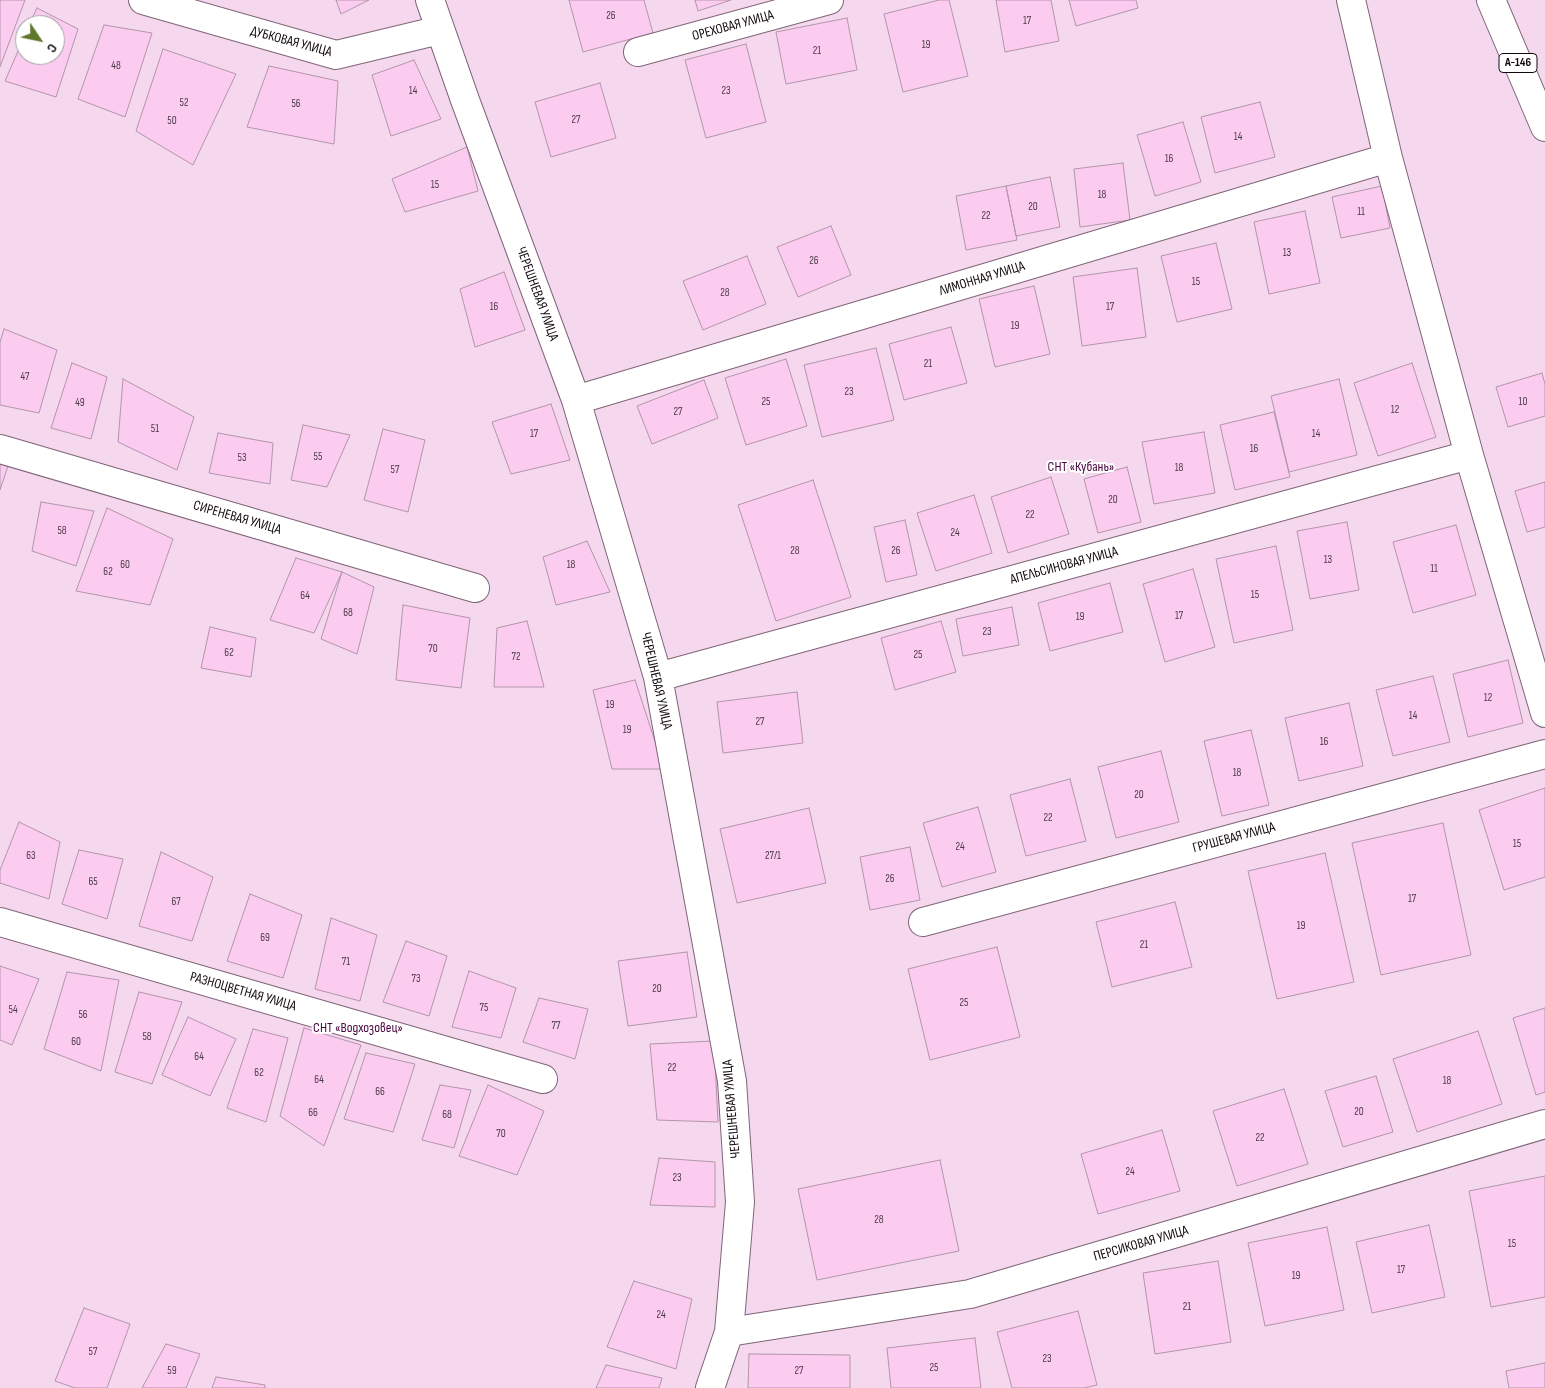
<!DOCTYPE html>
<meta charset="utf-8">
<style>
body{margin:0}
#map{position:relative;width:1545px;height:1388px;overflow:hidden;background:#fcf0f8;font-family:"Sofia Sans Condensed",sans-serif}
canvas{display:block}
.north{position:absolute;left:15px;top:15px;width:50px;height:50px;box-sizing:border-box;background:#fff;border:1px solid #a09c9f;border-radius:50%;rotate:124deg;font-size:14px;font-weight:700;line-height:20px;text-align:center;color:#11080f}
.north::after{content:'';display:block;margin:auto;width:18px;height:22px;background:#5e772a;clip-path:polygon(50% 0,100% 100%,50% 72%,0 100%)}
</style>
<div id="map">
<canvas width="1545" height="1388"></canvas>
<div class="north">С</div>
</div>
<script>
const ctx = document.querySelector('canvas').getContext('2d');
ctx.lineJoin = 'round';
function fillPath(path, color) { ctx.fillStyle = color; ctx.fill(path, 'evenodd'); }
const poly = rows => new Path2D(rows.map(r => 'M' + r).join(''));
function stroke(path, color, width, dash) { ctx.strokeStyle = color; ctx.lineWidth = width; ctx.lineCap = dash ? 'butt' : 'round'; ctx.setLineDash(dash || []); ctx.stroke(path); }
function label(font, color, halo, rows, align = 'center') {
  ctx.font = font + ' "Sofia Sans Condensed",sans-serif'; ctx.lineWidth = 4; ctx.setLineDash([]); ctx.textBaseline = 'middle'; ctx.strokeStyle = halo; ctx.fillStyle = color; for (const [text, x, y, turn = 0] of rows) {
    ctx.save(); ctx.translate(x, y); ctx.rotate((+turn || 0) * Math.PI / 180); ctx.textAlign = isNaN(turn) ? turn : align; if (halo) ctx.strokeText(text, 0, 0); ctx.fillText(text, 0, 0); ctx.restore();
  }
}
const green = poly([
 [0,0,1545,0,1545,1388,0,1388],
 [25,25,55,25,55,55,25,55]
]);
const building = poly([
 [0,0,25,0,0,67,0,0],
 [336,0,369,0,341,14,336,0],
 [569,0,644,0,653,33,583,52,569,0],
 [695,0,731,0,698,11,695,0],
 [939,0,949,0,968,76,903,92,884,14,939,0],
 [996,0,1051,0,1059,41,1005,52,996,0],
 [1069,0,1136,0,1138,8,1076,26,1069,0],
 [37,8,78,29,56,97,5,81,25,35,25,55,55,55,55,25,29,25,37,8],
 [847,18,857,70,786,84,776,32,847,18],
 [104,25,152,33,125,117,78,99,104,25],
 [746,44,766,122,706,138,685,60,746,44],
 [163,49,236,74,193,165,136,131,163,49],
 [414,60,441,119,391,136,372,75,414,60],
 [269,66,338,81,334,144,247,127,269,66],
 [600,83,616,138,551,157,535,102,600,83],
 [1260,102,1275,157,1215,173,1201,117,1260,102],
 [1183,122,1201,182,1155,196,1137,135,1183,122],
 [467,147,478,191,405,212,392,179,467,147],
 [1123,163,1130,220,1080,227,1074,169,1123,163],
 [1050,177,1060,227,1016,236,1006,186,1050,177],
 [1006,186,1017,240,966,250,956,196,1006,186],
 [1382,186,1390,228,1341,238,1332,197,1382,186],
 [1305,211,1320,283,1269,294,1254,222,1305,211],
 [831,226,851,275,798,297,777,247,831,226],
 [1216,243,1232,309,1177,322,1161,256,1216,243],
 [747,256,766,304,703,330,683,281,747,256],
 [1137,268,1146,337,1082,346,1073,277,1137,268],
 [504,272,525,330,475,347,460,289,504,272],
 [1034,286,1050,354,995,367,979,299,1034,286],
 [951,327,967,383,904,400,889,344,951,327],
 [4,329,57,350,39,413,0,405,0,342,4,329],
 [876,348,894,420,822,437,804,365,876,348],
 [786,359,807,426,746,445,725,378,786,359],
 [72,363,107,377,91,439,51,428,72,363],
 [1412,363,1436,437,1378,456,1354,383,1412,363],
 [1542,373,1545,384,1545,416,1508,427,1496,387,1542,373],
 [123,379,194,417,177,470,118,442,123,379],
 [1339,379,1357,455,1289,472,1271,396,1339,379],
 [704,380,718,418,652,444,637,406,704,380],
 [551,404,570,460,511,474,492,422,551,404],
 [1274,412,1290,477,1235,490,1220,425,1274,412],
 [303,425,350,435,327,487,291,480,303,425],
 [383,429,425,440,408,512,364,500,383,429],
 [1204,432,1215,493,1154,504,1142,442,1204,432],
 [218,433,273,443,270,484,209,473,218,433],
 [0,464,8,466,0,490,0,464],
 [1127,467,1141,522,1098,533,1084,479,1127,467],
 [1051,477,1069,534,1008,553,991,497,1051,477],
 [813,480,851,597,776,621,738,505,813,480],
 [1545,482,1545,527,1527,532,1515,491,1545,482],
 [974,495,992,553,936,571,917,513,974,495],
 [41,502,94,511,76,566,32,551,41,502],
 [107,508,173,539,150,605,76,591,107,508],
 [905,520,917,575,886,582,874,527,905,520],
 [1347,522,1359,590,1310,599,1297,531,1347,522],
 [1456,525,1476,595,1413,613,1393,542,1456,525],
 [587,541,610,592,556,605,543,557,587,541],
 [1276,546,1293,630,1234,643,1216,559,1276,546],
 [296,558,342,572,314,633,270,620,296,558],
 [1193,569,1215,647,1165,662,1143,584,1193,569],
 [342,572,374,587,357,654,321,639,342,572],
 [1110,583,1123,632,1050,651,1038,603,1110,583],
 [403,605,470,618,461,688,396,680,403,605],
 [1012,607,1019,645,963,656,956,619,1012,607],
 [527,621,544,687,494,687,497,628,527,621],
 [941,621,956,672,895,690,881,638,941,621],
 [210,627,256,638,251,677,201,668,210,627],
 [1508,660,1523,723,1468,737,1453,674,1508,660],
 [1433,676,1450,742,1393,756,1376,690,1433,676],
 [635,680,664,769,612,769,593,690,635,680],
 [797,692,803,743,723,753,717,702,797,692],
 [1349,703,1363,766,1299,781,1285,718,1349,703],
 [1251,730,1269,805,1222,816,1204,741,1251,730],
 [1161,751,1179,822,1116,838,1098,767,1161,751],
 [1070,779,1086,841,1026,856,1010,795,1070,779],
 [1545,788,1545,877,1504,890,1479,810,1545,788],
 [978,807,996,872,942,887,923,823,978,807],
 [809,808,826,883,737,903,720,829,809,808],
 [19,822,60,842,49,899,0,883,0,870,19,822],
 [1443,823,1471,955,1381,975,1352,843,1443,823],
 [910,847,920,900,870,910,860,857,910,847],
 [79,850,123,859,107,919,62,904,79,850],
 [161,852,213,877,192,941,139,926,161,852],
 [1325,853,1354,982,1277,999,1248,871,1325,853],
 [250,894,302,915,283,978,227,961,250,894],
 [1175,902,1192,967,1112,987,1096,922,1175,902],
 [331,918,377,935,360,1001,315,989,331,918],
 [406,941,447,956,429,1016,383,1002,406,941],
 [997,947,1020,1037,930,1060,908,969,997,947],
 [687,952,697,1017,628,1026,618,961,687,952],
 [0,966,39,979,12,1045,0,1040,0,966],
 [469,971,516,988,501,1038,452,1027,469,971],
 [67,972,119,980,101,1071,44,1049,67,972],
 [139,992,182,1002,152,1084,115,1072,139,992],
 [539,998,588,1009,575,1059,523,1042,539,998],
 [1545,1008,1545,1092,1536,1095,1513,1018,1545,1008],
 [188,1017,236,1039,210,1096,162,1075,188,1017],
 [304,1028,361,1045,324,1146,280,1116,304,1028],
 [253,1029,288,1038,266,1122,227,1108,253,1029],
 [1478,1031,1502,1104,1417,1132,1393,1059,1478,1031],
 [714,1041,718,1122,657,1120,650,1044,714,1041],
 [366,1053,415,1064,393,1132,344,1119,366,1053],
 [1376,1076,1393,1132,1343,1147,1325,1091,1376,1076],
 [440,1085,471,1090,454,1148,422,1140,440,1085],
 [488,1085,544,1111,517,1175,459,1156,488,1085],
 [1284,1089,1308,1164,1237,1186,1213,1111,1284,1089],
 [1162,1130,1180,1191,1098,1214,1081,1154,1162,1130],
 [659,1158,715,1162,715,1207,650,1205,659,1158],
 [940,1160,959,1251,817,1280,798,1189,940,1160],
 [1545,1176,1545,1297,1491,1307,1469,1191,1545,1176],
 [1429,1225,1445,1297,1372,1313,1356,1242,1429,1225],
 [1327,1227,1344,1310,1265,1326,1248,1243,1327,1227],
 [1218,1261,1231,1342,1155,1354,1143,1273,1218,1261],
 [634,1281,692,1299,676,1369,607,1347,634,1281],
 [84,1308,130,1324,107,1388,75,1388,55,1381,84,1308],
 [1078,1311,1097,1385,1084,1388,1012,1388,997,1332,1078,1311],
 [975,1338,981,1388,891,1388,887,1348,975,1338],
 [166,1344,200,1354,186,1388,142,1388,166,1344],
 [749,1354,850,1355,850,1388,748,1388,749,1354],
 [1545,1363,1545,1388,1509,1388,1506,1371,1545,1363],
 [606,1365,662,1378,659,1388,596,1388,606,1365],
 [216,1377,265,1385,265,1388,212,1388,216,1377]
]);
const minor = poly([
 [143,0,336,55,440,30],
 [430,0,465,100,576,400,658,677,732,1081,740,1202,729,1332,710,1388],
 [1351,0,1388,158,1469,455,1545,713],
 [638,52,829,0],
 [576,400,1388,158],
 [0,449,475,588],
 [658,677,1469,455],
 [0,922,543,1079],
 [923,922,1545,754],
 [729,1332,970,1294,1545,1124]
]);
const trunk = poly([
 [1491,0,1545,127]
]);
const numberNames = [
 ["26",611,16],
 ["17",1027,21],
 ["19",926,45],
 ["21",817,51],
 ["48",116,66],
 ["14",413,91],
 ["23",726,91],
 ["52",184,103],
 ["56",296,104],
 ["27",576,120],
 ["50",172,121],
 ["14",1238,137],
 ["16",1169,159],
 ["15",435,185],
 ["18",1102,195],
 ["20",1033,207],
 ["11",1361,212],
 ["22",986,216],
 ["13",1287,253],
 ["26",814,261],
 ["15",1196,282],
 ["28",725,293],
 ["16",494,307],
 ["17",1110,307],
 ["19",1015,326],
 ["21",928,364],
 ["47",25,377],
 ["23",849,392],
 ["25",766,402],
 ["10",1523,402],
 ["49",80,403],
 ["12",1395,410],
 ["27",678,412],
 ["51",155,429],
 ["17",534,434],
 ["14",1316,434],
 ["16",1254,449],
 ["55",318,457],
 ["53",242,458],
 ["18",1179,468],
 ["57",395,470],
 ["20",1113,500],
 ["22",1030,515],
 ["58",62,531],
 ["24",955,533],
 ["28",795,551],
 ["26",896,551],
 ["13",1328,560],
 ["60",125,565],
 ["18",571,565],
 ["11",1434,569],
 ["62",108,572],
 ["15",1255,595],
 ["64",305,596],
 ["68",348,613],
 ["17",1179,616],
 ["19",1080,617],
 ["23",987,632],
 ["70",433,649],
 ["62",229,653],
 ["25",918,655],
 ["72",516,657],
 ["12",1488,698],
 ["19",610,705],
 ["14",1413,716],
 ["27",760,722],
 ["19",627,730],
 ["16",1324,742],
 ["18",1237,773],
 ["20",1139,795],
 ["22",1048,818],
 ["15",1517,844],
 ["24",960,847],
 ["63",31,856],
 ["27/1",773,856],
 ["26",890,879],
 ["65",93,882],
 ["17",1412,899],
 ["67",176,902],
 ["19",1301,926],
 ["69",265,938],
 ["21",1144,945],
 ["71",346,962],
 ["73",416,979],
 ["20",657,989],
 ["25",964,1003],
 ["75",484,1008],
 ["54",13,1010],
 ["56",83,1015],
 ["77",556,1026],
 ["58",147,1037],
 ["60",76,1042],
 ["64",199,1057],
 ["22",672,1068],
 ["62",259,1073],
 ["64",319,1080],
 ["18",1447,1081],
 ["66",380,1092],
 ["20",1359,1112],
 ["66",313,1113],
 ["68",447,1115],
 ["70",501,1134],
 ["22",1260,1138],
 ["24",1130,1172],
 ["23",677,1178],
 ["28",879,1220],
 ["15",1512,1244],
 ["17",1401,1270],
 ["19",1296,1276],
 ["21",1187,1307],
 ["24",661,1315],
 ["57",93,1352],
 ["23",1047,1359],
 ["25",934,1368],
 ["59",172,1371],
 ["27",799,1371]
];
const shields = [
 [1518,63,38]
];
const shieldNames = [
 ["А-146",1518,63]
];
const streetNames = [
 ["ОРЕХОВАЯ УЛИЦА",733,26,-15],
 ["ДУБКОВАЯ УЛИЦА",291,42,15],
 ["ЛИМОННАЯ УЛИЦА",982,279,-17],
 ["ЧЕРЕШНЕВАЯ УЛИЦА",537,294,70],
 ["СИРЕНЕВАЯ УЛИЦА",237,518,16],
 ["АПЕЛЬСИНОВАЯ УЛИЦА",1064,566,-15],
 ["ЧЕРЕШНЕВАЯ УЛИЦА",656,681,77],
 ["ГРУШЕВАЯ УЛИЦА",1234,838,-15],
 ["РАЗНОЦВЕТНАЯ УЛИЦА",243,992,16],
 ["ЧЕРЕШНЕВАЯ УЛИЦА",732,1109,-95],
 ["ПЕРСИКОВАЯ УЛИЦА",1141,1244,-16]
];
const parkNames = [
 ["СНТ «Кубань»",1081,467],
 ["СНТ «Водхозовец»",358,1028]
];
fillPath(green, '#f6d8ee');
fillPath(building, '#fcccf0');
stroke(building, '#b296aa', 1);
stroke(minor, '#7f6578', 30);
stroke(trunk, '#7f6578', 30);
stroke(minor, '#fff', 28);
stroke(trunk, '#fff', 28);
label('11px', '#4c3947', null, numberNames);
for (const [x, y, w] of shields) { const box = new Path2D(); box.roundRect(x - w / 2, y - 9.5, w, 19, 4); ctx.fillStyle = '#fff'; ctx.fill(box); stroke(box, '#11080f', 1); }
label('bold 12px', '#11080f', null, shieldNames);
label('14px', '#11080f', '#fff', streetNames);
label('14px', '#49053f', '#fff', parkNames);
</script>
